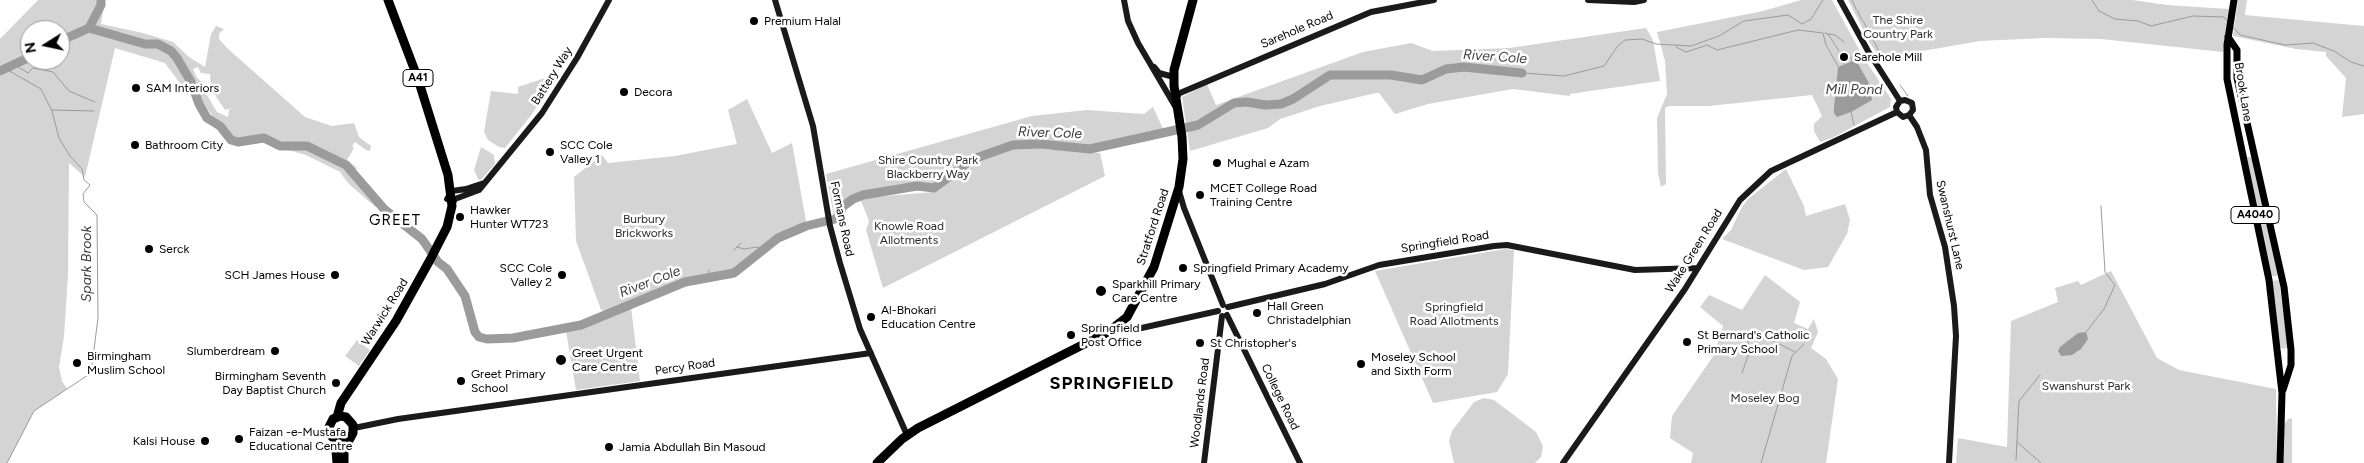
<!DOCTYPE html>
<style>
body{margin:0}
#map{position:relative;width:2364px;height:463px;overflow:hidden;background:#fff;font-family:Figtree,sans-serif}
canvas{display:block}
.north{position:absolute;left:20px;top:20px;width:50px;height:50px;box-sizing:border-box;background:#fff;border:1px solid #999;border-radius:50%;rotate:260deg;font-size:14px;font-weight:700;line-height:20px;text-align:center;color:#000}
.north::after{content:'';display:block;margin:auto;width:18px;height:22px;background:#000;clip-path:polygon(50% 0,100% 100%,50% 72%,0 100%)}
</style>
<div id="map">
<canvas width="2364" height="463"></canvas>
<div class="north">N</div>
</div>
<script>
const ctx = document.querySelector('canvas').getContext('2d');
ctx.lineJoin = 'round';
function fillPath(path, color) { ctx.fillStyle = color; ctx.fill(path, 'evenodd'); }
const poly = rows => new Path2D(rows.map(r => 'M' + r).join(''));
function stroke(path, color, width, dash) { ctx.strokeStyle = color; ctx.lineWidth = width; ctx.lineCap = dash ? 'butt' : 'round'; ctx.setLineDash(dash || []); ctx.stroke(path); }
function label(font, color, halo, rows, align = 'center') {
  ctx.font = font + ' Figtree,sans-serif'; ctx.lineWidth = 5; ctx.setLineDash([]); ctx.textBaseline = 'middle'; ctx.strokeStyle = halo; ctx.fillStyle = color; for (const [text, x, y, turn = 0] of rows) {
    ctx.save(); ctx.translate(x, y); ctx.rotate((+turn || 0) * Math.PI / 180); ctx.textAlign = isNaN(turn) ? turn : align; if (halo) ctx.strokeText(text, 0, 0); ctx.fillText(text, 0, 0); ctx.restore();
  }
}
const green = poly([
 [38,0,105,0,101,24,143,33,173,42,189,57,205,67,211,34,216,26,224,29,219,34,219,39,227,48,305,117,332,126,354,123,359,137,371,146,370,151,366,150,355,142,352,146,354,148,347,160,357,168,353,174,354,177,378,203,376,207,366,199,348,183,340,172,306,155,261,142,242,143,226,137,205,105,185,90,165,63,115,48,85,177,69,163,68,274,64,336,59,367,62,381,67,389,34,411,7,463,0,463,0,39],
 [30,30,60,30,60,60,30,60],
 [198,67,201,73,210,74,211,89,225,110,232,108,229,110,228,117,217,112,211,102,206,93,205,84,197,78,193,69],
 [1801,0,1832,0,1862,55,1891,99,1890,107,1832,138,1820,142,1814,131,1814,124,1822,116,1812,95,1709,106,1669,106,1665,108,1666,184,1661,187,1658,173,1657,118,1667,94,1665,61,1657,32,1763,11],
 [1848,0,2132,0,2167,5,2229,9,2223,52,2101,39,2043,38,1980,41,1911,53,1899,61,1894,54,1881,60,1870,43],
 [2238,0,2247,0,2245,15,2364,26,2364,114,2342,117,2346,78,2326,56,2326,52,2296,49,2233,36],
 [1646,28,1653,40,1660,81,1590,91,1570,94,1570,96,1513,89,1428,104,1395,114,1379,93,1376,93,1320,106,1280,119,1268,128,1190,151,1182,97,1207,84,1216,105,1363,52,1411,43,1433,51,1509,48],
 [554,75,556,75,532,114,505,148,499,147,488,140,484,132,491,91,518,94,518,87],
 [747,99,772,153,792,143,806,221,767,244,734,272,685,281,607,311,601,310,576,241,574,177,602,155,608,163,675,156,737,144,728,110],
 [1153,107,1165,133,1090,149,1040,144,1013,145,973,159,934,188,916,186,863,195,848,202,842,207,841,214,835,219,834,216,826,174,1032,116,1087,110,1144,114],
 [481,147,494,155,495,164,481,180,478,179,474,170],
 [1014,147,1100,153,1105,176,883,288,866,230,869,221,860,198,934,192,978,162,995,153],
 [2247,157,2252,157,2278,275,2276,276,2270,276],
 [1786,169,1804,206,1806,216,1845,204,1850,220,1847,234,1828,267,1804,270,1722,239,1731,230,1742,207,1748,199],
 [1505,249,1514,250,1508,374,1497,392,1433,403,1375,271],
 [2111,271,2157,358,2179,370,2276,389,2277,463,1956,463,1958,438,2007,447,2011,321,2058,302,2055,288,2078,281,2081,285],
 [1765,275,1800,302,1794,323,1808,329,1814,319,1818,332,1811,348,1826,359,1838,379,1826,463,1691,463,1693,453,1670,438,1672,416,1714,355,1723,326,1700,307,1709,295,1742,310],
 [2279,280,2287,342,2287,348,2283,349,2280,347,2271,281],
 [631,307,640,381,576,390,566,331],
 [357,340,370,350,359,366,345,356],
 [1484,398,1494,400,1536,432,1543,446,1541,457,1535,463,1454,463,1449,441,1452,431,1474,402],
 [2292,418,2292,463,2282,463,2284,424,2288,419]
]);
const water = poly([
 [1853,61,1857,62,1870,85,1872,100,1851,112,1837,117,1834,113,1834,107,1838,67],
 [2086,332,2088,339,2081,349,2072,355,2061,356,2058,351,2060,347,2078,333]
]);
const stream = poly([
 [1852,0,1856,9],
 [2092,0,2099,11,2115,19,2138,21,2151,26,2193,16,2224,17,2228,22],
 [1857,10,1862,20],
 [1863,21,1879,51],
 [2232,26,2240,35,2285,45,2313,43,2334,51,2351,62,2364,66],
 [1825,33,1828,34,1839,51],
 [1828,34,1835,35,1844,42],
 [1676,47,1686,52,1707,45,1717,50,1798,30,1823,33,1826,45,1838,66],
 [1851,57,1852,61],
 [1843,60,1844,64],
 [15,65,28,73,33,68,53,72,69,91,95,102],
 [6,69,41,89,52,111,59,138,70,156,82,169,84,180,90,185,83,194,84,202,97,215,98,318,91,373,34,411,7,463],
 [1522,73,1564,76,1604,66,1617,47,1625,40,1642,39,1656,44,1691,46,1719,36,1744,21,1788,15,1802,24,1811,19,1823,0],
 [1900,85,1908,96],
 [52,110,94,111],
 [1851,112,1854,125],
 [737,247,744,249,757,247,762,249],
 [734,250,741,243],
 [708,278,709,270],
 [1756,332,1795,352],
 [2086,332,2104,309,2115,285,2105,272,2101,206],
 [1742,373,1749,353,1748,339,1750,337],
 [2017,442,2041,463],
 [2016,460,2019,401,2040,375],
 [1761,463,1792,356,1804,344]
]);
const river = poly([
 [89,28,101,5,101,0],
 [60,41,89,28,145,44,158,44,171,51,177,58,191,82,199,104,207,118,220,126,231,140,238,142,264,138,280,146,307,146,346,165,384,209,422,239,438,262,447,269,465,296,475,332,479,337,487,339,513,338,581,325,685,282,734,273,778,238,806,226,835,219,841,214,842,207,853,199,863,195,917,186,934,188,973,159,1013,145,1040,144,1090,149,1158,134,1198,125,1234,103,1247,102,1265,105,1281,104,1293,99,1330,75,1391,75,1422,80,1446,69,1464,67,1522,73],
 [0,71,30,57]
]);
const secondary = poly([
 [775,0,813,126,830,226,840,263,860,329,907,435],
 [1124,0,1128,21,1138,43,1175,106],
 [1588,0,1634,2,1644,0],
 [1840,0,1868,51,1900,101],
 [1154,67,1159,73,1174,77],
 [1176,98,1180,93,1371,12,1434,0],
 [1900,101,1896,107,1897,112,1903,117,1909,115],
 [1900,101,1905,100,1912,103,1913,110,1909,115],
 [1909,115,1917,127,1926,150,1930,195,1945,247,1954,306,1956,336,1949,463],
 [1179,191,1184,208,1223,305],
 [447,199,452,191,466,189,484,183],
 [452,205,455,199,479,190,542,113,577,58,609,0],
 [1228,307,1325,284,1379,265,1494,246,1507,245,1635,270,1698,268],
 [1227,315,1300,463],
 [1118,326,1128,331,1218,311],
 [354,428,398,419,871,353],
 [1204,463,1222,316],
 [1563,463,1685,289,1740,200,1771,171,1897,112]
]);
const primary = poly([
 [2234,0,2227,45,2227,79,2269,280,2282,393,2280,463],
 [2228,37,2237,50,2237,78,2284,287,2291,350,2291,365,2283,390]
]);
const highway = poly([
 [337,417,341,403,396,321,430,260,447,227,452,206,448,175,418,79,388,0],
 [335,439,337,463],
 [344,463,344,450,353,433,353,425,346,417,340,416,333,419,329,427,332,437,343,441,349,438],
 [877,463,902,439,918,428,1108,332,1127,317,1154,267,1179,187,1183,159,1182,137,1174,86,1174,70,1193,0]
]);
const markers = [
 [754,21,5,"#000"],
 [1844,57,5,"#000"],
 [136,88,5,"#000"],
 [624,92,5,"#000"],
 [135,145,5,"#000"],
 [550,152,5,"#000"],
 [1217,163,5,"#000"],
 [1200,195,5,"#000"],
 [460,217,5,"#000"],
 [149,249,5,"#000"],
 [1183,268,5,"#000"],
 [335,275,5,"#000"],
 [562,275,5,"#000"],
 [1101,291,6,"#000"],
 [1257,313,5,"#000"],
 [871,317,5,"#000"],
 [1071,335,5,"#000"],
 [1687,342,5,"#000"],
 [1200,343,5,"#000"],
 [275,351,5,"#000"],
 [561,360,6,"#000"],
 [77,363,5,"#000"],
 [1361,364,5,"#000"],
 [461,381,5,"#000"],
 [336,383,5,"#000"],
 [239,439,5,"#000"],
 [205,441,5,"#000"],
 [609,447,5,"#000"]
];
const shields = [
 [418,78,30],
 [2255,215,48]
];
const shieldNames = [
 ["A41",418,78],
 ["A4040",2255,215]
];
const parkNames = [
 ["The Shire",1898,20],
 ["Country Park",1898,34],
 ["Shire Country Park",928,160],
 ["Blackberry Way",928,174],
 ["Burbury",644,219],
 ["Brickworks",644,233],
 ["Knowle Road",909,226],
 ["Allotments",909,240],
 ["Springfield",1454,307],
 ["Road Allotments",1454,321],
 ["Swanshurst Park",2086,386],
 ["Moseley Bog",1765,398]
];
const poiNames = [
 ["Premium Halal",764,21],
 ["Sarehole Mill",1854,57],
 ["SAM Interiors",146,88],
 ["Decora",634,92],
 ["Bathroom City",145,145],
 ["SCC Cole",560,145],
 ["Valley 1",560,159],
 ["Mughal e Azam",1227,163],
 ["MCET College Road",1210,188],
 ["Training Centre",1210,202],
 ["Hawker",470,210],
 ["Hunter WT723",470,224],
 ["Serck",159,249],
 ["SCC Cole",552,268,"right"],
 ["Valley 2",552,282,"right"],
 ["Springfield Primary Academy",1193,268],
 ["SCH James House",325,275,"right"],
 ["Sparkhill Primary",1112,284],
 ["Care Centre",1112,298],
 ["Hall Green",1267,306],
 ["Christadelphian",1267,320],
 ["Al-Bhokari",881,310],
 ["Education Centre",881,324],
 ["Springfield",1081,328],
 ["Post Office",1081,342],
 ["St Bernard's Catholic",1697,335],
 ["Primary School",1697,349],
 ["St Christopher's",1210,343],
 ["Slumberdream",265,351,"right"],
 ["Greet Urgent",572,353],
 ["Care Centre",572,367],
 ["Birmingham",87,356],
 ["Muslim School",87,370],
 ["Moseley School",1371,357],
 ["and Sixth Form",1371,371],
 ["Greet Primary",471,374],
 ["School",471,388],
 ["Birmingham Seventh",326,376,"right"],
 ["Day Baptist Church",326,390,"right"],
 ["Faizan -e-Mustafa",249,432],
 ["Educational Centre",249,446],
 ["Kalsi House",195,441,"right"],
 ["Jamia Abdullah Bin Masoud",619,447]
];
const streetNames = [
 ["Sarehole Road",1297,30,-23],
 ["Battery Way",552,76,-58],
 ["Brook Lane",2243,92,81],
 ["Formans Road",842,219,78],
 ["Swanshurst Lane",1950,225,77],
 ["Stratford Road",1153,227,-72],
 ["Springfield Road",1445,242,-9],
 ["Wake Green Road",1694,251,-58],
 ["Warwick Road",385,312,-58],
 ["Percy Road",685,367,-8],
 ["College Road",1280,397,64],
 ["Woodlands Road",1200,403,-83]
];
const waterNames = [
 ["River Cole",1495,57,4],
 ["Mill Pond",1854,90],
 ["River Cole",1050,133,2],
 ["Spark Brook",87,264,-90],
 ["River Cole",650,282,-21]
];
const quarterNames = [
 ["GREET",395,221]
];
const districtNames = [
 ["SPRINGFIELD",1112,384]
];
fillPath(green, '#d4d4d4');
fillPath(water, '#9b9b9b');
stroke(stream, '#9b9b9b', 1);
stroke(river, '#9b9b9b', 9);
stroke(secondary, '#1a1a1a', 6);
stroke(primary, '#000', 7);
stroke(highway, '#000', 9);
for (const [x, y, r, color] of markers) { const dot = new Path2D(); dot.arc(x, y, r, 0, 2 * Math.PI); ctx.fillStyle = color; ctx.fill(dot); stroke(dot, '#fff', 2); }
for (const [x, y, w] of shields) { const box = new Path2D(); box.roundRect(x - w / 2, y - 8.5, w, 17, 4); ctx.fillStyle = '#fff'; ctx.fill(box); stroke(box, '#000', 1); }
label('bold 11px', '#000', null, shieldNames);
label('12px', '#2b2b2b', '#fff', parkNames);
label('12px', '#000', '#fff', poiNames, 'left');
label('12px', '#000', '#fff', streetNames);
label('italic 14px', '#3c3c3c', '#fff', waterNames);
ctx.letterSpacing = '1px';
label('15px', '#000', '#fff', quarterNames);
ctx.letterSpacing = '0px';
ctx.letterSpacing = '1px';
label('bold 18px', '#000', '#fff', districtNames);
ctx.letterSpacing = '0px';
</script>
